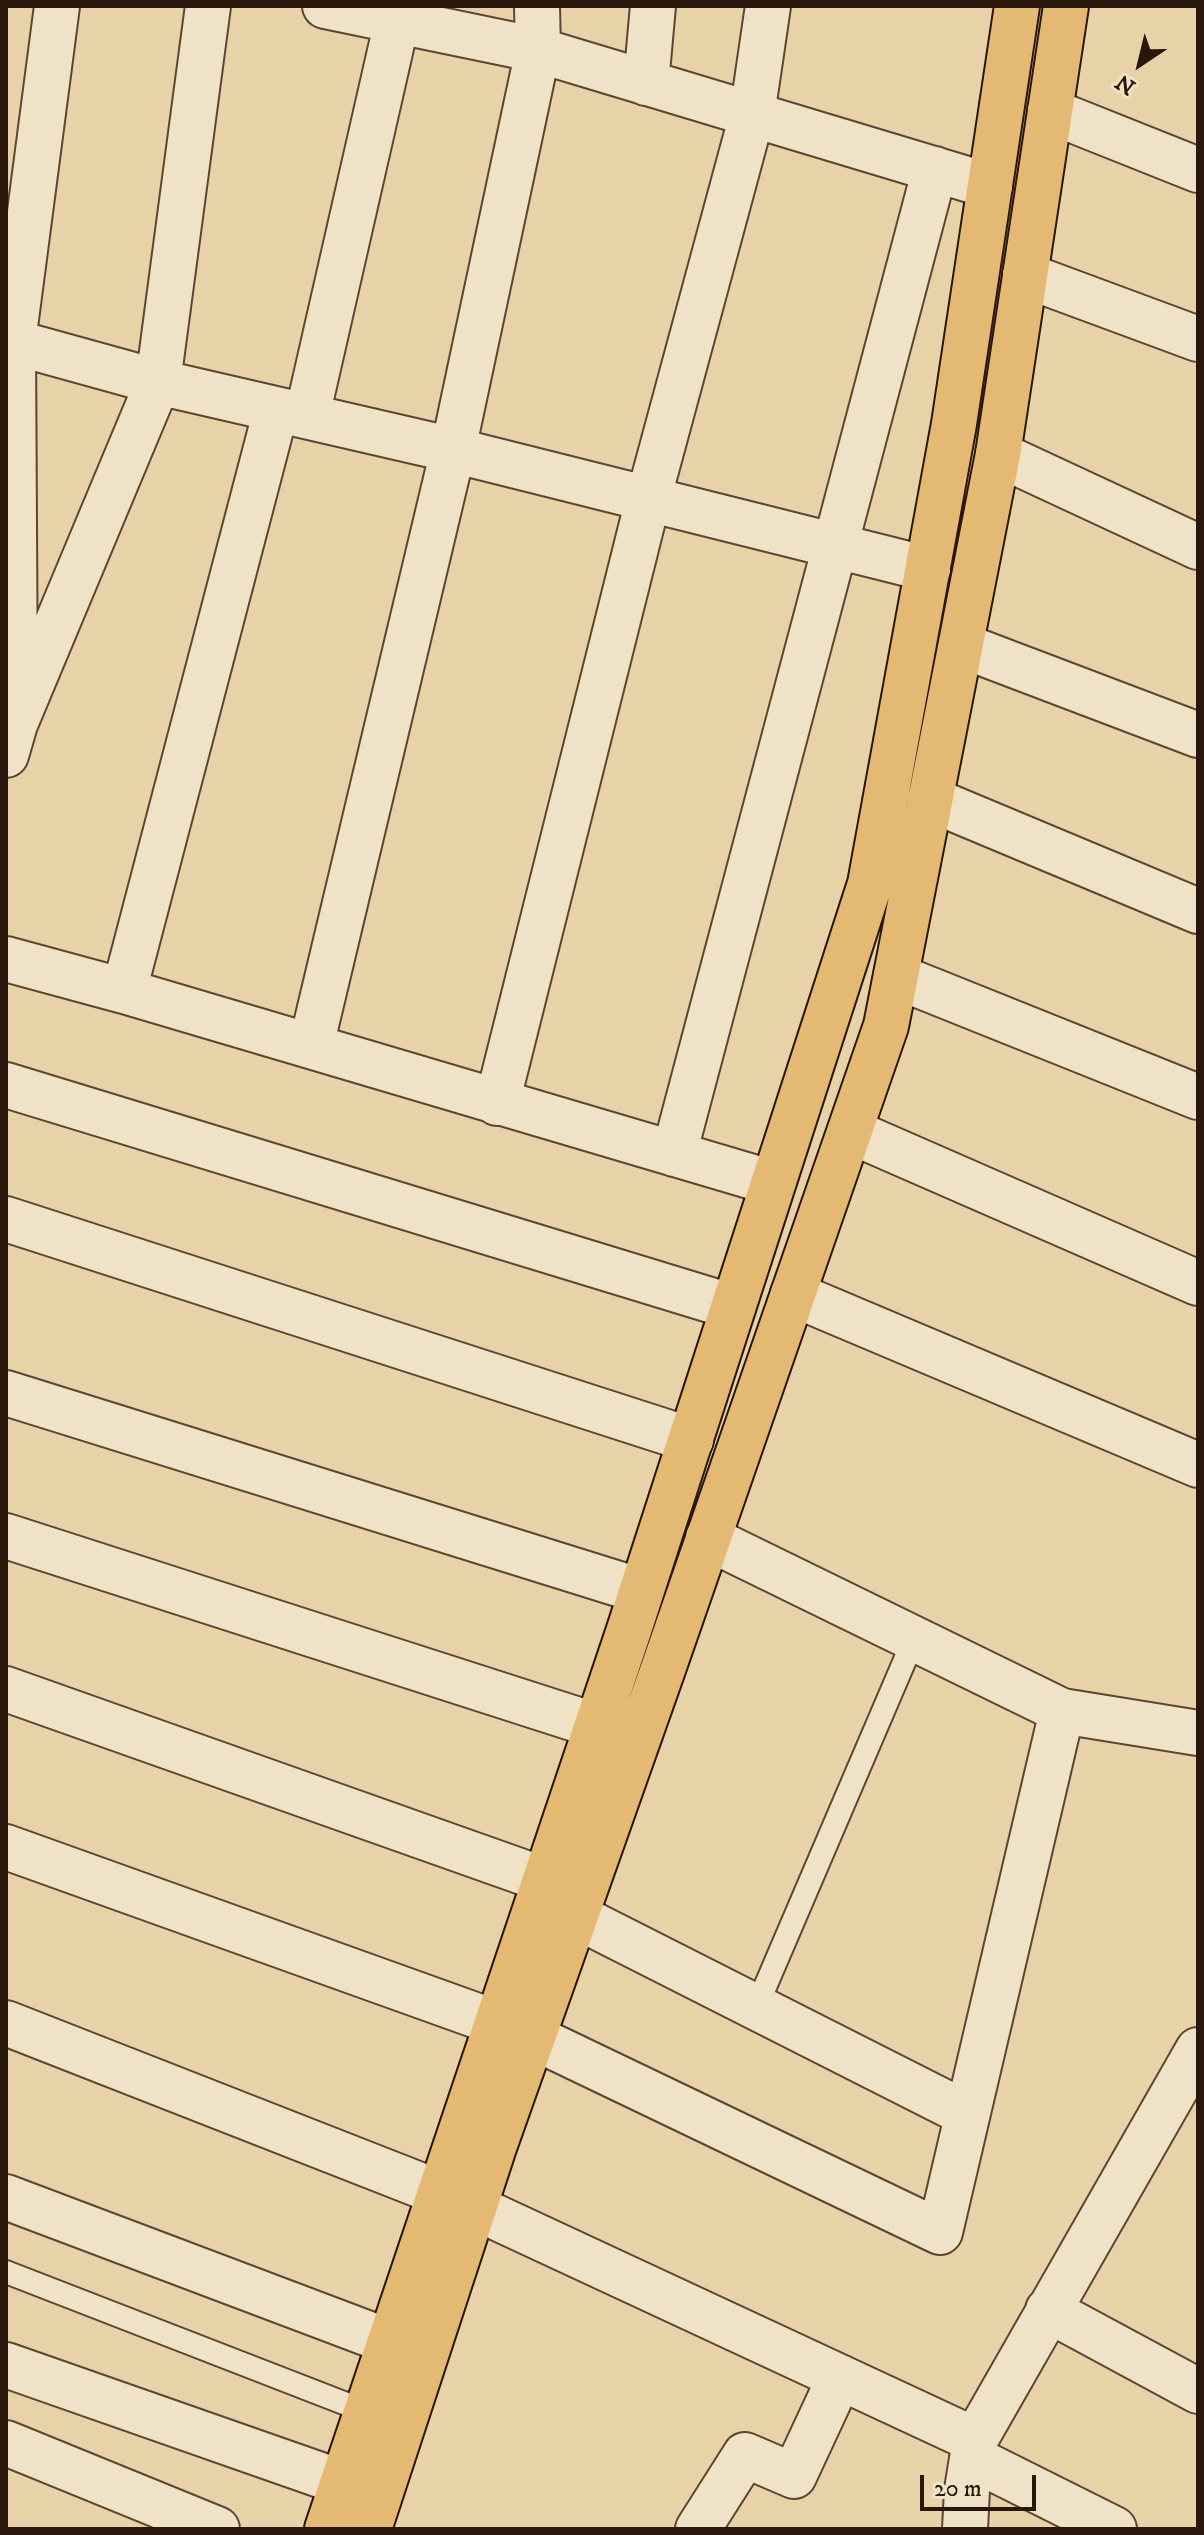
<!DOCTYPE html>
<html>
<head>
<meta charset="utf-8">
<style>
	body { margin:0 }
	#map { position:relative; width:1204px; height:2535px; overflow:hidden; background:#e8d2a8; font-family:"IM FELL DW Pica",serif }
	canvas { display:block }
	.frame { position:absolute; inset:0; border:8px solid #2a170c; pointer-events:none }
	.north { position:absolute; left:1100px; top:24px; width:80px; height:80px; -webkit-text-stroke:6px #f0e2c6; paint-order:stroke; rotate:215deg; font-size:22px; font-weight:700; line-height:32px; text-align:center; color:#2a170c }
	.north::after { content:''; display:block; margin:auto; width:28px; height:36px; background:#2a170c; clip-path:polygon(50% 0,100% 100%,50% 72%,0 100%) }
	.scale { position:absolute; left:920px; top:2475px; width:116px; height:36px; box-sizing:border-box; border:4px solid #2a170c; border-top:0; padding-left:10px; font-size:24px; line-height:28px; white-space:nowrap; color:#2a170c; -webkit-text-stroke:6px #f0e2c6; paint-order:stroke }
</style>
</head>
<body>
<div id="map">
<canvas width="1204" height="2535"></canvas>
<div class="frame"></div>
<div class="north">N</div>
<div class="scale">20 m</div>
</div>
<script>
const context = document.querySelector('canvas').getContext('2d');
context.lineJoin = 'round';
function shape(rows) {
  const path = new Path2D();
  for (const r of rows) {
    path.moveTo(r[0], r[1]);
    for (let i = 2; i < r.length; i += 2) path.lineTo(r[i], r[i + 1]);
  }
  return path;
}
function trace(path, color, width, dash) {
  context.strokeStyle = color;
  context.lineWidth = width;
  context.lineCap = dash ? 'butt' : 'round';
  context.setLineDash(dash || []);
  context.stroke(path);
}
const lane = shape([
	[756,2008,914,1639],
	[6,2272,367,2412]
]);
const street = shape([
	[325,6,538,50,990,186],
	[646,83,653,6],
	[1050,111,1198,170],
	[1025,275,1198,339],
	[6,340,158,382,453,450,928,569],
	[276,410,124,991,773,1183],
	[307,416,397,21],
	[998,454,1198,547],
	[961,645,1198,735],
	[15,705,13,342,57,6],
	[6,755,15,724,158,382,208,6],
	[930,799,1198,911],
	[6,959,124,991],
	[896,976,1198,1097],
	[311,1046,453,450,538,50,537,6],
	[6,1085,733,1307],
	[497,1103,648,500,752,115,768,6],
	[850,1131,1198,1283],
	[674,1154,935,169],
	[6,1219,691,1440],
	[793,1294,1198,1465],
	[6,1393,641,1591],
	[6,1536,597,1726],
	[6,1689,545,1880],
	[1062,1711,1198,1733],
	[6,1847,497,2023],
	[576,1916,967,2114],
	[6,2023,440,2193],
	[533,2037,940,2232,1062,1711,708,1538],
	[6,2197,390,2342],
	[474,2207,975,2440],
	[1048,2310,1198,2391],
	[6,2365,343,2483],
	[6,2443,217,2529],
	[972,2458,1114,2529],
	[698,2529,745,2455,794,2476,840,2377],
	[965,2529,967,2490,975,2440,1198,2050]
]);
const primary = shape([
	[327,2529,629,1630,870,884,954,424,1017,6],
	[369,2529,494,2147,663,1669,886,1026,998,454,1066,6]
]);
trace(lane, '#5a4633', 26);
trace(street, '#5a4633', 48);
trace(primary, '#2a170c', 48);
trace(lane, '#f0e2c6', 22);
trace(street, '#f0e2c6', 44);
trace(primary, '#e4b974', 44);
</script>
</body>
</html>
